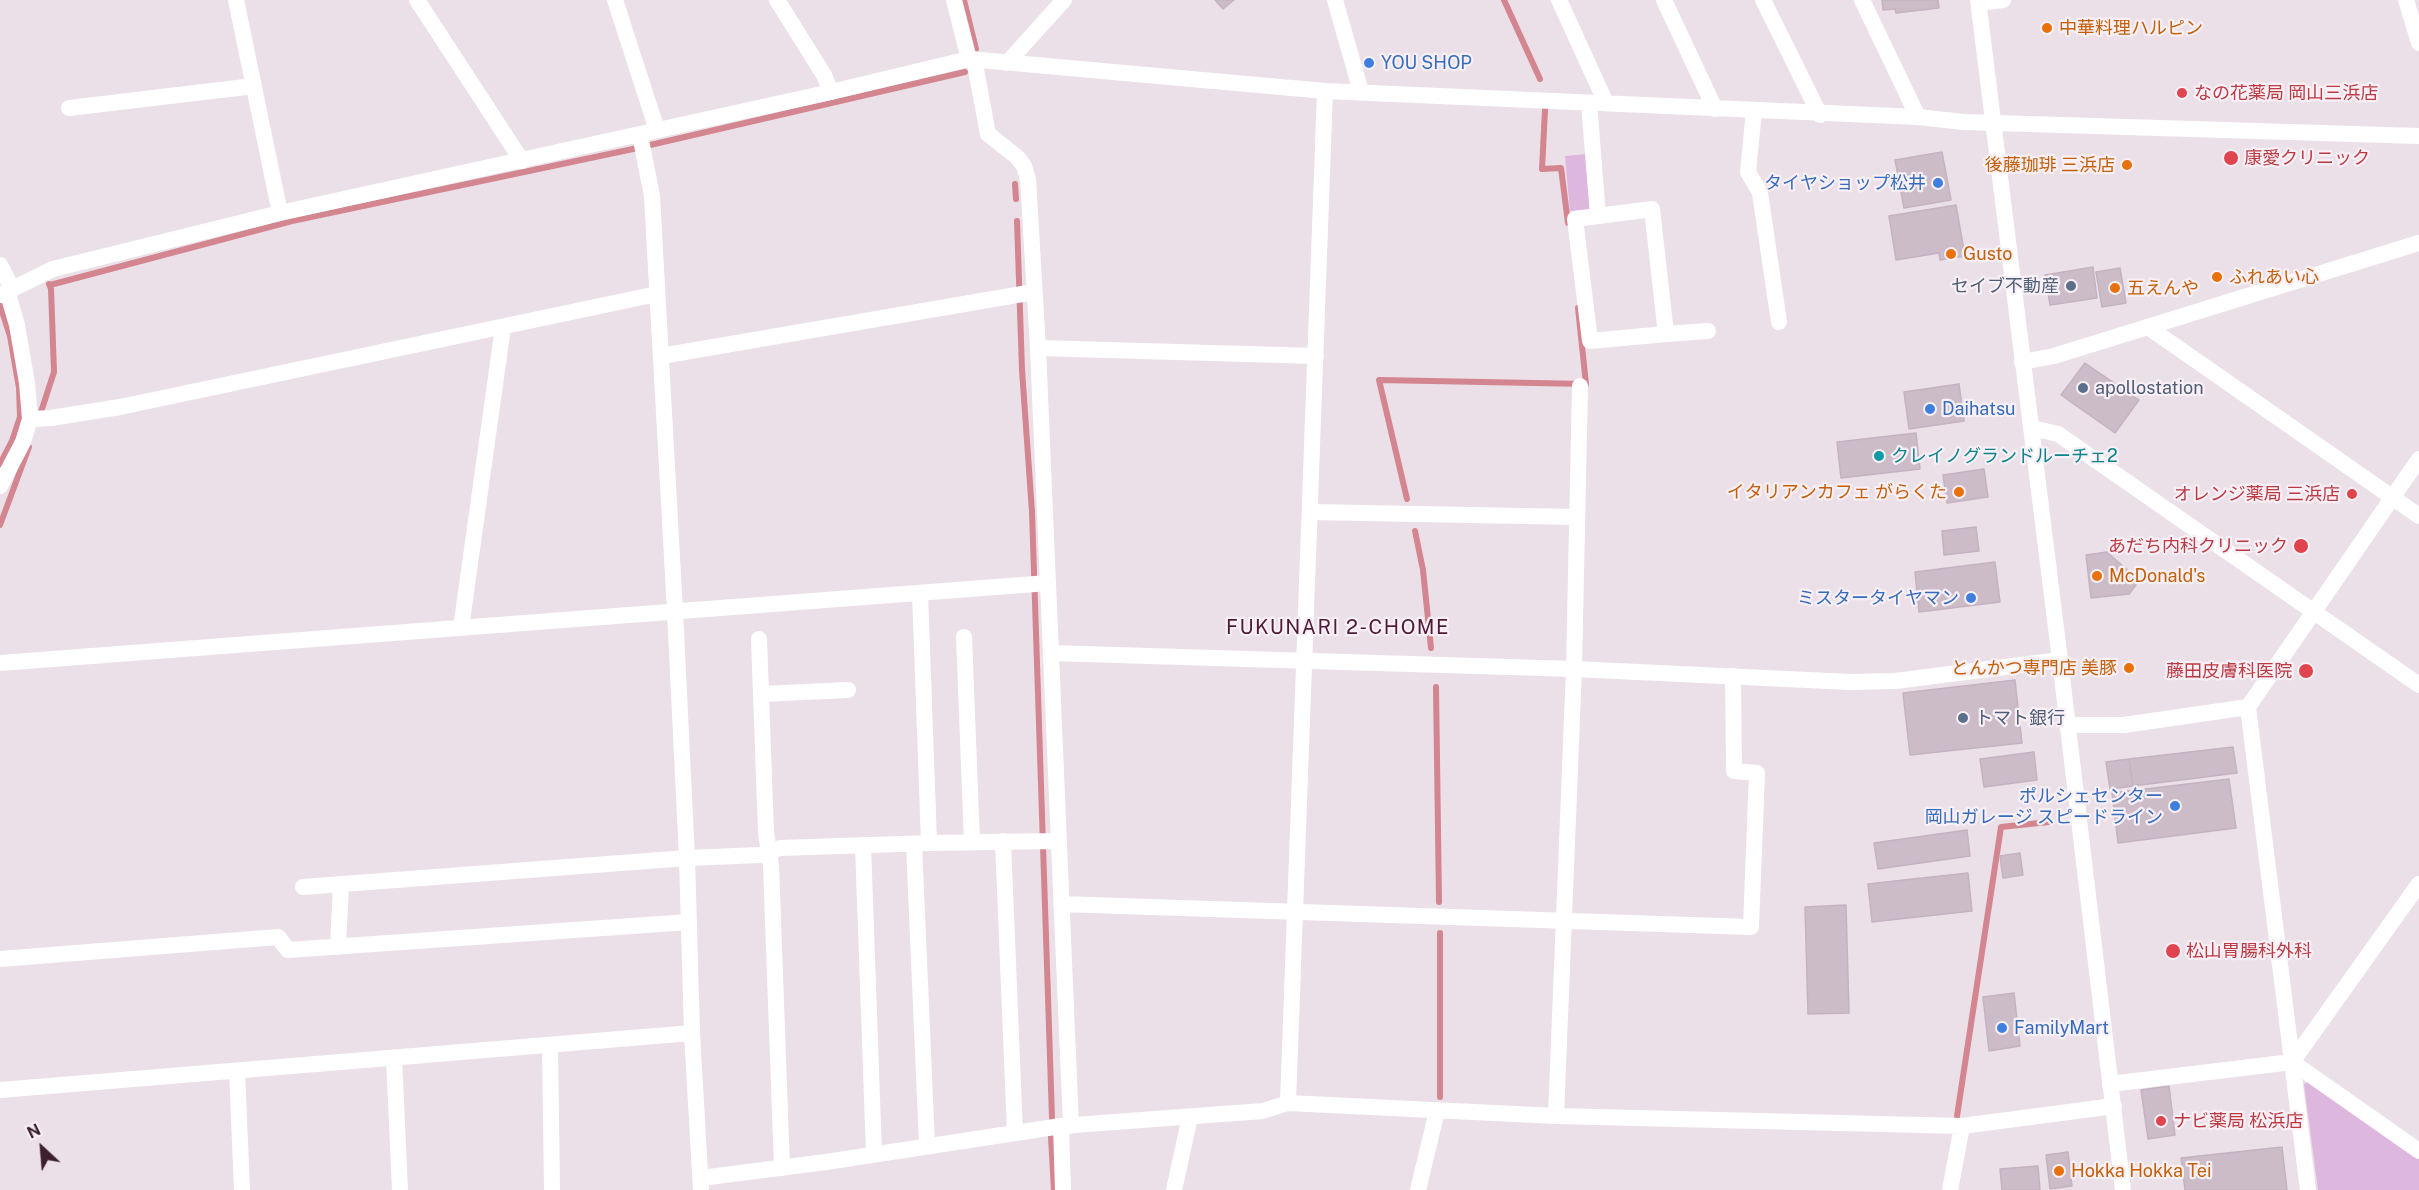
<!DOCTYPE html>
<html>
<head>
<meta charset="utf-8">
<style>
	body { margin:0 }
	#map { position:relative; width:2419px; height:1190px; overflow:hidden; background:#ebe0e8; font-family:"Public Sans",sans-serif }
	canvas { display:block }
	.north { position:absolute; left:12px; top:1118px; width:60px; height:60px; -webkit-text-stroke:4px #f8f0f6; paint-order:stroke; rotate:334deg; font-size:16px; font-weight:700; line-height:24px; text-align:center; color:#3c2030 }
	.north::after { content:''; display:block; margin:auto; width:21px; height:27px; background:#3c2030; clip-path:polygon(50% 0,100% 100%,50% 72%,0 100%) }
</style>
</head>
<body>
<div id="map">
<canvas width="2419" height="1190"></canvas>
<div class="north">N</div>
</div>
<script>
const context = document.querySelector('canvas').getContext('2d');
context.lineJoin = 'round';
function fillPath(path, color) {
  context.fillStyle = color;
  context.fill(path, 'evenodd');
}
function shape(rows) {
  const path = new Path2D();
  for (const r of rows) {
    path.moveTo(r[0], r[1]);
    for (let i = 2; i < r.length; i += 2) path.lineTo(r[i], r[i + 1]);
  }
  return path;
}
function trace(path, color, width, dash) {
  context.strokeStyle = color;
  context.lineWidth = width;
  context.lineCap = dash ? 'butt' : 'round';
  context.setLineDash(dash || []);
  context.stroke(path);
}
function drawText(font, color, halo, rows, align = 'center') {
  context.font = font + ' "Public Sans","Noto Sans JP",sans-serif';
  context.lineWidth = 4.5;
  context.setLineDash([]);
  context.textBaseline = 'middle';
  context.strokeStyle = halo;
  context.fillStyle = color;
  for (const [text, x, y, turn = 0] of rows) {
    context.save();
    context.translate(x, y);
    context.rotate((+turn || 0) * Math.PI / 180);
    context.textAlign = isNaN(turn) ? turn : align;
    if (halo) context.strokeText(text, 0, 0);
    context.fillText(text, 0, 0);
    context.restore();
  }
}
const green = shape([
	[1587,154,1592,209,1570,211,1565,156],
	[2308,1082,2419,1159,2419,1190,2318,1190,2304,1084]
]);
const stream = shape([
	[964,0,976,49],
	[1504,0,1540,79],
	[1545,110,1542,169,1561,168,1568,223],
	[1015,184,1016,199],
	[1017,221,1022,370,1032,512,1052,1118],
	[50,285,292,221,633,149,965,72],
	[39,418,54,372,51,289,49,284],
	[0,464,12,441,20,417,19,388,10,336,0,305],
	[1407,499,1379,380,1586,384,1578,308],
	[0,525,29,447],
	[1415,531,1423,570,1431,648],
	[1436,687,1439,902],
	[1440,933,1440,1097],
	[1957,1116,2001,827,2049,822],
	[1051,1137,1054,1190]
]);
const building = shape([
	[1215,0,1234,0,1223,9,1215,0],
	[1882,0,1938,0,1939,8,1896,13,1895,9,1883,10,1882,0],
	[1942,152,1951,200,1904,208,1895,160,1942,152],
	[1956,205,1965,256,1940,260,1939,253,1896,260,1889,216,1956,205],
	[2093,267,2097,298,2050,305,2045,275,2093,267],
	[2120,268,2126,303,2102,307,2096,272,2120,268],
	[2085,363,2139,400,2115,433,2061,395,2085,363],
	[1959,384,1964,421,1909,429,1904,392,1959,384],
	[1916,433,1920,469,1841,478,1837,442,1916,433],
	[1984,469,1988,497,1947,503,1943,475,1984,469],
	[1976,527,1979,551,1944,555,1942,531,1976,527],
	[2107,552,2133,575,2136,585,2129,594,2091,598,2086,555,2107,552],
	[1995,562,2000,602,1919,612,1915,572,1995,562],
	[2015,680,2022,743,1910,755,1903,693,2015,680],
	[2233,747,2237,773,2133,786,2129,759,2233,747],
	[2034,752,2037,780,1984,787,1980,759,2034,752],
	[2129,759,2133,786,2110,789,2106,762,2129,759],
	[2229,779,2236,828,2118,843,2112,793,2229,779],
	[1967,830,1970,856,1878,869,1874,843,1967,830],
	[2020,853,2023,875,2003,878,2000,856,2020,853],
	[1968,873,1972,911,1872,922,1868,884,1968,873],
	[1846,905,1849,1013,1808,1014,1805,907,1846,905],
	[2014,993,2020,1046,1989,1051,1983,997,2014,993],
	[2169,1086,2175,1135,2148,1139,2141,1090,2169,1086],
	[2282,1147,2287,1190,2185,1190,2181,1158,2282,1147],
	[2068,1152,2072,1186,2050,1189,2046,1155,2068,1152],
	[2038,1166,2040,1190,2002,1190,2000,1169,2038,1166]
]);
const minor = shape([
	[236,0,280,213],
	[417,0,522,161],
	[615,0,657,130],
	[777,0,824,75,831,92],
	[954,0,969,59],
	[1335,0,1361,92],
	[1559,0,1606,103],
	[1664,0,1715,109],
	[1763,0,1820,115],
	[1862,0,1918,117],
	[2406,0,2419,43],
	[1979,3,2003,0],
	[974,59,988,134,1017,157,1024,166,1028,179,1038,348,1071,1126],
	[1007,63,1064,0],
	[1589,103,1598,216],
	[69,108,254,86],
	[1754,111,1748,172,1760,193,1779,322],
	[640,135,652,196,675,611,687,858,692,1033,701,1190],
	[0,265,12,288],
	[0,295,53,269,280,213,831,92,969,59,1325,91,1918,117,1964,122,2419,136],
	[2148,327,2419,516],
	[1666,334,1652,209,1575,219,1590,341,1666,334,1708,331],
	[1038,348,1316,356],
	[661,356,1034,292],
	[30,419,51,418,120,407,657,294],
	[0,486,23,442,30,419,27,383,17,325,7,291],
	[1310,512,1577,517],
	[920,593,929,843],
	[461,628,503,327],
	[964,637,972,842],
	[759,639,766,833,771,865,782,1168],
	[0,663,1048,583],
	[761,694,848,690],
	[2068,725,2124,725,2248,707],
	[1003,841,1015,1133],
	[914,844,927,1145],
	[863,845,874,1154],
	[303,887,687,858,760,855,780,848,929,843,1058,841],
	[1061,904,1751,927,1757,773,1734,771,1733,676],
	[338,947,341,884],
	[0,959,278,937,288,950,689,922],
	[550,1045,552,1190],
	[394,1058,400,1190],
	[2292,1062,2419,884],
	[237,1071,242,1190],
	[2110,1084,2292,1062,2419,1151],
	[0,1090,692,1033],
	[1556,1116,1574,669,1580,386],
	[1061,1126,1063,1190],
	[701,1178,826,1162,1061,1126,1263,1111,1288,1103,1556,1116,1962,1126,2114,1106],
	[1174,1190,1190,1117],
	[1418,1190,1437,1111],
	[1950,1190,1962,1126],
	[2308,1190,2248,707,2419,459]
]);
const tertiary = shape([
	[1978,0,2060,660,2123,1190],
	[2022,362,2054,356,2419,243],
	[2032,428,2058,434,2419,685],
	[1051,653,1574,669,1850,682,1895,681,2060,660],
	[1288,1103,1325,91]
]);
const markers = [
	[2047,28,6,"#e8710a"],
	[1369,63,6,"#3f7fe0"],
	[2182,93,6,"#e0444e"],
	[2231,158,8,"#e0444e"],
	[2127,165,6,"#e8710a"],
	[1938,183,6,"#3f7fe0"],
	[1951,254,6,"#e8710a"],
	[2217,277,6,"#e8710a"],
	[2071,286,6,"#5c6f8a"],
	[2115,288,6,"#e8710a"],
	[2083,388,6,"#5c6f8a"],
	[1930,409,6,"#3f7fe0"],
	[1879,456,6,"#0f9aa8"],
	[1959,492,6,"#e8710a"],
	[2352,494,6,"#e0444e"],
	[2301,546,8,"#e0444e"],
	[2097,576,6,"#e8710a"],
	[1971,598,6,"#3f7fe0"],
	[2129,668,6,"#e8710a"],
	[2306,671,8,"#e0444e"],
	[1963,718,6,"#5c6f8a"],
	[2175,806,6,"#3f7fe0"],
	[2173,951,8,"#e0444e"],
	[2002,1028,6,"#3f7fe0"],
	[2161,1121,6,"#e0444e"],
	[2059,1171,6,"#e8710a"]
];
const foodNames = [
	["中華料理ハルピン",2059,28],
	["後藤珈琲 三浜店",2115,165,"right"],
	["Gusto",1963,254],
	["ふれあい心",2229,277],
	["五えんや",2127,288],
	["イタリアンカフェ がらくた",1947,492,"right"],
	["McDonald's",2109,576],
	["とんかつ専門店 美豚",2117,668,"right"],
	["Hokka Hokka Tei",2071,1171]
];
const shopNames = [
	["YOU SHOP",1381,63],
	["タイヤショップ松井",1926,183,"right"],
	["Daihatsu",1942,409],
	["ミスタータイヤマン",1959,598,"right"],
	["ポルシェセンター",2163,796,"right"],
	["岡山ガレージ スピードライン",2163,817,"right"],
	["FamilyMart",2014,1028]
];
const healthNames = [
	["なの花薬局 岡山三浜店",2194,93],
	["康愛クリニック",2244,158],
	["オレンジ薬局 三浜店",2340,494,"right"],
	["あだち内科クリニック",2288,546,"right"],
	["藤田皮膚科医院",2292,671,"right"],
	["松山胃腸科外科",2186,951],
	["ナビ薬局 松浜店",2173,1121]
];
const serviceNames = [
	["セイブ不動産",2059,286,"right"],
	["apollostation",2095,388],
	["トマト銀行",1975,718]
];
const cultureNames = [
	["クレイノグランドルーチェ2",1891,456]
];
const neighbourhoodNames = [
	["FUKUNARI 2-CHOME",1338,628]
];
fillPath(green, '#ddb7de');
trace(stream, '#d38590', 6);
fillPath(building, '#ccbcc8');
trace(building, '#c5b2c0', 1.5);
trace(minor, '#fff', 16);
trace(tertiary, '#fff', 16);
for (const [x, y, r, color] of markers) {
  const dot = new Path2D();
  dot.arc(x, y, r, 0, 2 * Math.PI);
  context.fillStyle = color;
  context.fill(dot);
  trace(dot, '#f8f0f6', 2);
}
drawText('18px', '#c56008', '#f8f0f6', foodNames, 'left');
drawText('18px', '#366cbe', '#f8f0f6', shopNames, 'left');
drawText('18px', '#be3a42', '#f8f0f6', healthNames, 'left');
drawText('18px', '#4e5e75', '#f8f0f6', serviceNames, 'left');
drawText('18px', '#0d838f', '#f8f0f6', cultureNames, 'left');
context.letterSpacing = '1.5px';
drawText('20px', '#4f1b37', '#f8f0f6', neighbourhoodNames);
context.letterSpacing = '0px';
</script>
</body>
</html>
